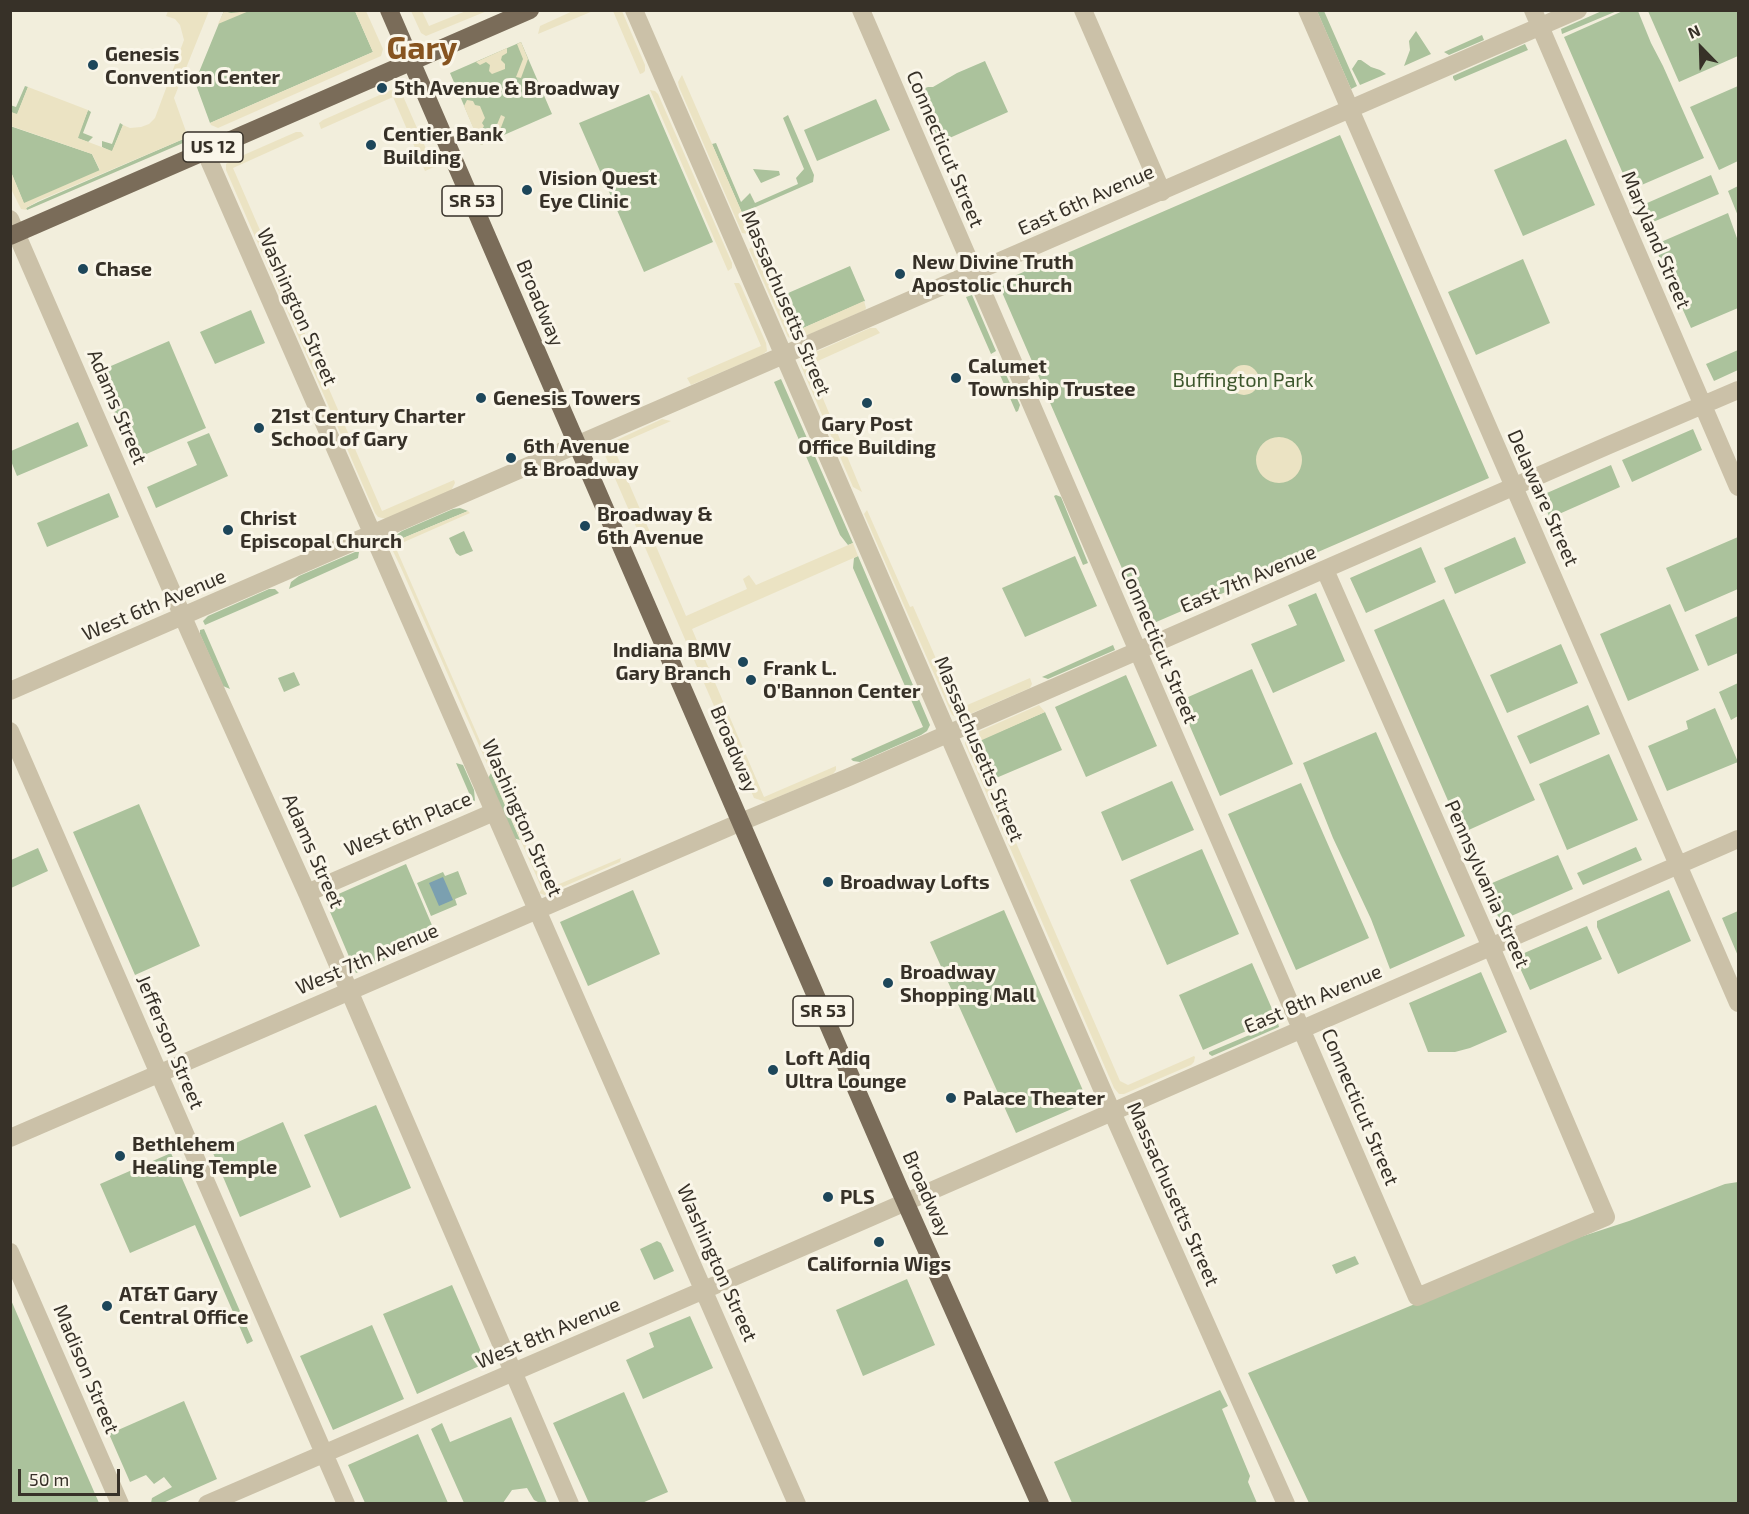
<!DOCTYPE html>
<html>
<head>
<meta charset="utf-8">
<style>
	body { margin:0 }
	#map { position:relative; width:1749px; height:1514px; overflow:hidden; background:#f2eedc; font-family:"Exo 2",sans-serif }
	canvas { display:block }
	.frame { position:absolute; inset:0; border:12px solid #373128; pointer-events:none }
	.north { position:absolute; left:1671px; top:18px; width:60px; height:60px; -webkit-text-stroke:4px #faf6e9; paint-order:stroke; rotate:337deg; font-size:16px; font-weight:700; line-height:24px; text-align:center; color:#373128 }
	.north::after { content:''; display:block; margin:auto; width:21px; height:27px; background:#373128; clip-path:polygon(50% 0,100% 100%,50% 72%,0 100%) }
	.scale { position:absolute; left:18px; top:1469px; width:102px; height:27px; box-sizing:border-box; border:3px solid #373128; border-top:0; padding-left:8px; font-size:18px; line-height:21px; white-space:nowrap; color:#373128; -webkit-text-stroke:4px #faf6e9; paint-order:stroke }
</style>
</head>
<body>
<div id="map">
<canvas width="1749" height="1514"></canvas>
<div class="frame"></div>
<div class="north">N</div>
<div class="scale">50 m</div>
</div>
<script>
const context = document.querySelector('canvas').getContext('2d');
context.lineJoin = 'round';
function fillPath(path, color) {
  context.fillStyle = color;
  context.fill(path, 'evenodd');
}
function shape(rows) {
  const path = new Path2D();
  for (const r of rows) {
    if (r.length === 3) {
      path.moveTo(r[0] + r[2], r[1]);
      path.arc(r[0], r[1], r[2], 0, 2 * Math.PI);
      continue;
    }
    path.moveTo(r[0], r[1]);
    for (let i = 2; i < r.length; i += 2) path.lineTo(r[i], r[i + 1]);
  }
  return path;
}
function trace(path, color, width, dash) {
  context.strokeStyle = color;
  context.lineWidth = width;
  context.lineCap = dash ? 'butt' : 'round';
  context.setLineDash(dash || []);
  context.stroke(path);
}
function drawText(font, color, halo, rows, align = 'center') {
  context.font = font + ' "Exo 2",sans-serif';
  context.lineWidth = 6;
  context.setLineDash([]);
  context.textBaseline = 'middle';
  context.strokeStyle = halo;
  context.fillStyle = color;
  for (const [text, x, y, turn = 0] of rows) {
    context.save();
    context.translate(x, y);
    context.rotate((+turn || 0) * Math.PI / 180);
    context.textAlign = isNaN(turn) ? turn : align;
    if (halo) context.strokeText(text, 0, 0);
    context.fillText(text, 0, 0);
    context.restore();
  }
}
const green = shape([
	[1604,10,1617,11,1562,34,1561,29],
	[1625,10,1638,11,1651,43,1663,66,1704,158,1630,190,1564,37],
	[224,11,355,11,373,52,210,123,195,82],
	[1317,11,1324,11,1357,86,1351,89],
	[1648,11,1738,11,1738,56,1679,82],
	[1416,31,1431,54,1404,66,1410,50,1409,41],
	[1482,35,1484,40,1449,55,1444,52],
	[521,42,552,114,481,145,450,73],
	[1525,44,1528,50,1455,81,1453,78,1453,76],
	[1358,60,1361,60,1371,67,1380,70,1386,74,1360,85,1352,69],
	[985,61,1008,112,936,144,914,92,928,87,933,87,957,73],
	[25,86,28,87,17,115,11,112,10,105,16,107],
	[1738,86,1738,161,1719,170,1690,107],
	[649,94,713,242,644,272,579,123],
	[876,99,890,130,817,161,804,130],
	[88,110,91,112,83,133,93,137,88,142,77,138],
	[788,115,814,175,813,182,742,213,712,144,716,143,741,202,750,193,755,203,798,184,796,178,804,169,783,118],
	[120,123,123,125,112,152,102,147,102,141,112,144],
	[10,126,92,154,100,171,24,204,11,172],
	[1340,135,1489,478,1147,626,998,283],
	[188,137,183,143,27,210,26,208,38,202],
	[1566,139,1595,205,1523,236,1494,170],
	[753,169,779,171,780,175,761,183],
	[1711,175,1719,194,1646,225,1638,207],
	[1738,186,1738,216,1728,191],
	[1728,213,1738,241,1738,308,1691,328,1654,245],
	[1523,259,1550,323,1476,355,1448,292],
	[850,266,865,301,794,332,779,297],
	[972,295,996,351,991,354,966,297],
	[251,310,265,343,215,364,200,332],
	[169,341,206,428,135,459,97,372],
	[1738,350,1738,370,1714,381,1706,364],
	[1002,366,1020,405,1018,411,1016,412,997,368],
	[781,379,853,543,848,545,840,535,774,382],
	[78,422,88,446,17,476,11,461,11,451],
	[1693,429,1702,450,1632,482,1622,460],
	[209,433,228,476,156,508,147,487,197,465,187,442],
	[1611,465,1620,487,1550,518,1540,496],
	[109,493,119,517,47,547,37,523],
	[1056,495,1061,497,1088,563,1083,565,1054,496],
	[460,508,468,511,396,541,392,538,402,531,453,509],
	[464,531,473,551,460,556,456,553,449,538],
	[1515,537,1526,563,1455,594,1444,568],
	[1738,537,1738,589,1685,612,1666,568],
	[1421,547,1436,582,1366,613,1350,578],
	[355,552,359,552,358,558,289,589,291,582,299,576],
	[858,556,930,725,927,731,921,735,860,762,853,761,851,759,923,727,853,568,854,558],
	[1075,556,1097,606,1025,637,1002,588],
	[269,589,275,589,279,593,205,625,203,621,208,616],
	[1316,593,1345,661,1273,693,1251,644,1297,625,1288,605],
	[1444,599,1535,800,1462,833,1374,630],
	[1670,604,1699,670,1628,701,1600,634],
	[1738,616,1738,653,1708,666,1695,635],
	[204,629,230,689,223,686,200,634,200,630],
	[1561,644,1578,683,1507,713,1490,675],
	[1113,645,1115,650,1048,679,1042,677],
	[1252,669,1293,764,1220,796,1179,701],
	[294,672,300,685,284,692,278,678],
	[1126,675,1157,746,1086,777,1055,707],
	[1738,683,1738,716,1731,720,1719,692],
	[1588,705,1600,734,1530,764,1517,736],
	[1715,708,1738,762,1667,791,1648,746,1688,729,1686,721],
	[1045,712,1062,750,989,781,973,743],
	[1376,732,1465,936,1390,969,1371,919,1333,838,1303,763],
	[1609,754,1638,820,1567,850,1539,784],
	[456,763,463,765,474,790,475,801,472,800],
	[491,773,520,840,513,838,487,780],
	[1172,781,1194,830,1122,861,1101,812],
	[1301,783,1369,938,1296,970,1228,814],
	[139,804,200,946,135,975,73,832],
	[1636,847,1642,860,1583,885,1577,873],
	[38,848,48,871,11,888,11,860],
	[1202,849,1239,934,1167,965,1130,880],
	[1558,855,1573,889,1500,921,1485,886],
	[406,864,437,937,356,973,325,900],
	[458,871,467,894,455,899,457,905,431,916,417,883,443,872,445,876],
	[633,890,660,954,588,986,560,922],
	[1669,890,1691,941,1618,974,1597,927,1597,921],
	[1004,910,1088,1102,1016,1133,930,942],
	[1738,911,1738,956,1722,918],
	[1587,926,1602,959,1530,990,1515,957],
	[1252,963,1276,1018,1203,1050,1179,995],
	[1481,972,1507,1032,1470,1048,1455,1052,1428,1052,1409,1003],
	[1278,1023,1279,1027,1212,1056,1209,1054,1209,1052],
	[376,1105,411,1188,340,1218,304,1135],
	[283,1122,311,1187,240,1217,213,1153],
	[171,1153,253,1341,247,1344,195,1225,130,1253,100,1184],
	[1738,1182,1738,1503,1309,1503,1248,1373,1565,1242,1629,1221,1725,1184],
	[657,1241,661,1243,674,1271,654,1280,640,1249],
	[1355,1256,1359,1264,1336,1274,1332,1265],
	[907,1279,935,1345,863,1376,836,1310],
	[452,1285,486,1363,417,1394,383,1314],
	[11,1300,47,1384,99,1503,11,1503],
	[690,1316,713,1368,643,1399,626,1360,654,1347,649,1333],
	[372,1325,404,1399,333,1430,300,1356],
	[1220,1390,1228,1406,1222,1409,1250,1476,1248,1482,1257,1503,1072,1503,1054,1462],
	[624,1392,668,1492,642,1503,589,1503,553,1423],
	[184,1401,217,1479,163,1503,151,1503,152,1498,172,1487,164,1477,154,1484,146,1475,130,1482,109,1434],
	[511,1417,547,1503,540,1503,534,1500,527,1488,512,1490,503,1503,464,1503,431,1429,442,1423,450,1442],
	[418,1434,448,1503,365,1503,348,1465]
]);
const plaza = shape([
	[575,10,593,11,538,34,540,26],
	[168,11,209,11,174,98,188,137,38,201,26,208,27,210,21,209,11,189,11,172,24,203,100,170,92,154,11,126,11,112,17,114,28,87,88,110,78,138,112,151,123,125,130,128,141,127,149,124,155,118,184,40,180,25,175,19,166,16],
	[224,11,231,13,249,11,218,24],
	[355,11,366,11,383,49,381,56,218,128,211,125,210,123,373,52],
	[411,11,422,11,429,26,466,11,487,11,426,36,421,33],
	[613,11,622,11,645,65,645,71,643,73,640,74],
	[521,42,528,59,521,78,516,77,523,59,517,44],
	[507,48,507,53,502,56,501,60,505,64,505,69,492,74,489,71,490,65,486,62,480,65,476,62],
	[682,75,794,332,864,301,866,308,865,310,801,338,792,339,788,337,749,249,752,247,747,234,742,233,679,87,678,82],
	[391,90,398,92,403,96,434,167,425,171,393,97,321,129,319,123,323,120],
	[650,90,655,91,658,94,732,263,732,268,728,271],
	[467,100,473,101,475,105,480,106,485,118,482,123,484,126,481,131,474,130,464,106],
	[501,115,505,117,497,138,481,145,479,140,493,134],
	[296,132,301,132,304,136,233,168,382,511,454,480,455,483,451,491,386,519,378,517,375,513,226,170,226,164,230,161],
	[734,283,739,283,741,286,766,343,767,351,762,355,691,385,687,378,761,346],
	[870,328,876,328,880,333,809,365,862,492,853,487,801,366,802,362,811,354],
	[1244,380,15],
	[662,419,671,421,621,443,622,447,615,451,686,616,747,589,743,579,749,575,756,585,853,543,858,556,692,629,764,797,836,766,836,770,833,774,766,802,754,798,604,453,604,448,608,444],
	[1279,460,23],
	[867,510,910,607,913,606,958,709,1030,678,1032,684,1030,688,963,717,957,718,952,715,864,514],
	[468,511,470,513,395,546,545,890,621,858,620,862,549,893,547,896,539,893,542,889,402,570,392,549,389,550,392,538,396,541],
	[1039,705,1045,712,973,744,1120,1081,1128,1085,1194,1056,1195,1057,1194,1062,1191,1065,1124,1094,1119,1094,1114,1088,965,744,966,739,971,735]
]);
const water = shape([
	[443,877,453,900,439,906,429,883]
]);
const minor = shape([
	[634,10,1112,1112,1286,1504],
	[861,10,1417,1297,1606,1217,1491,947,1325,570],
	[1083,10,1162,192],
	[1307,10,1738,1003],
	[1533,10,1738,487],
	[205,151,797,1504],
	[10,219,190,633,307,893,570,1504],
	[10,691,1578,10],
	[10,731,346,1504],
	[307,893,494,812],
	[10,1138,741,822,849,777,1609,445,1738,390],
	[10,1252,120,1504],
	[207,1504,704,1290,1738,839]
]);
const major = shape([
	[389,10,899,1188,1040,1504],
	[10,236,530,10]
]);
const markers = [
	[93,65,6,"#1d465a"],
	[382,88,6,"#1d465a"],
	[371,145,6,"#1d465a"],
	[527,190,6,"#1d465a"],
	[83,269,6,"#1d465a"],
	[900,274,6,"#1d465a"],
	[956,378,6,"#1d465a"],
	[481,398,6,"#1d465a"],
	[867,403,6,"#1d465a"],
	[259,428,6,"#1d465a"],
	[511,458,6,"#1d465a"],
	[585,526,6,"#1d465a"],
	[228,530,6,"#1d465a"],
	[743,662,6,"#1d465a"],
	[751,680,6,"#1d465a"],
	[828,882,6,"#1d465a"],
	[888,983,6,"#1d465a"],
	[773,1070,6,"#1d465a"],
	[951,1098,6,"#1d465a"],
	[120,1156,6,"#1d465a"],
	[828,1197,6,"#1d465a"],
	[879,1242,6,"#1d465a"],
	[107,1306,6,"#1d465a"]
];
const shields = [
	[213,147,60],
	[472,201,60],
	[823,1011,60]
];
const shieldNames = [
	["US 12",213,147],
	["SR 53",472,201],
	["SR 53",823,1011]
];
const poiNames = [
	["Genesis",105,54],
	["Convention Center",105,77],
	["5th Avenue & Broadway",394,88],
	["Centier Bank",383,134],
	["Building",383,157],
	["Vision Quest",539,178],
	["Eye Clinic",539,201],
	["New Divine Truth",912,262],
	["Apostolic Church",912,285],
	["Chase",95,269],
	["Calumet",968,366],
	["Township Trustee",968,389],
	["Genesis Towers",493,398],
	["21st Century Charter",271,416],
	["School of Gary",271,439],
	["Gary Post",867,424,"center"],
	["Office Building",867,447,"center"],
	["6th Avenue",523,446],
	["& Broadway",523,469],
	["Broadway &",597,514],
	["6th Avenue",597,537],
	["Christ",240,518],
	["Episcopal Church",240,541],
	["Indiana BMV",731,650,"right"],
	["Gary Branch",731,673,"right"],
	["Frank L.",763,668],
	["O'Bannon Center",763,691],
	["Broadway Lofts",840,882],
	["Broadway",900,972],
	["Shopping Mall",900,995],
	["Loft Adiq",785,1058],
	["Ultra Lounge",785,1081],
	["Palace Theater",963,1098],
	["Bethlehem",132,1144],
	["Healing Temple",132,1167],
	["PLS",840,1197],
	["California Wigs",879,1264,"center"],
	["AT&T Gary",119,1294],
	["Central Office",119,1317]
];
const streetNames = [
	["Connecticut Street",945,149,67],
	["East 6th Avenue",1086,200,-24],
	["Maryland Street",1656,240,67],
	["Broadway",540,303,67],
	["Massachusetts Street",786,303,67],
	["Washington Street",297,307,66],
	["Adams Street",117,407,67],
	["Delaware Street",1543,498,66],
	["East 7th Avenue",1248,579,-23],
	["West 6th Avenue",154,605,-23],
	["Connecticut Street",1159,645,67],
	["Broadway",734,749,67],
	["Massachusetts Street",979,749,67],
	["Washington Street",522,818,66],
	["West 6th Place",408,824,-23],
	["Adams Street",313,851,66],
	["Pennsylvania Street",1487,884,66],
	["West 7th Avenue",367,959,-23],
	["East 8th Avenue",1313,999,-23],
	["Jefferson Street",170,1042,67],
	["Connecticut Street",1360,1107,67],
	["Broadway",927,1194,66],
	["Massachusetts Street",1173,1194,66],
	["Washington Street",717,1263,66],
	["West 8th Avenue",548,1333,-23],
	["Madison Street",86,1369,67]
];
const parkNames = [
	["Buffington Park",1243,380]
];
const townNames = [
	["Gary",422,48]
];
fillPath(green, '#abc29c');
fillPath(plaza, '#ebe3c3');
fillPath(water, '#7ba0b0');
trace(minor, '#cbc1a8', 18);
trace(major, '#7a6c59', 18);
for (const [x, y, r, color] of markers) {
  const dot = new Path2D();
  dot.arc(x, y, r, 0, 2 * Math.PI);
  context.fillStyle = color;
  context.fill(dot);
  trace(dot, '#faf6e9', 2);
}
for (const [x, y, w] of shields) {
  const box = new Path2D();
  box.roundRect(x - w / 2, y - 15, w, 30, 4.5);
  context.fillStyle = '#faf6e9';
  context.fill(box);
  trace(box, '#373128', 1.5);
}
drawText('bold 18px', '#373128', null, shieldNames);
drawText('bold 20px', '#373128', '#faf6e9', poiNames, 'left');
drawText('20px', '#373128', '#faf6e9', streetNames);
drawText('20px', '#3c562c', '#faf6e9', parkNames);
drawText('bold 32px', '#875420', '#faf6e9', townNames);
</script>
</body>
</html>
